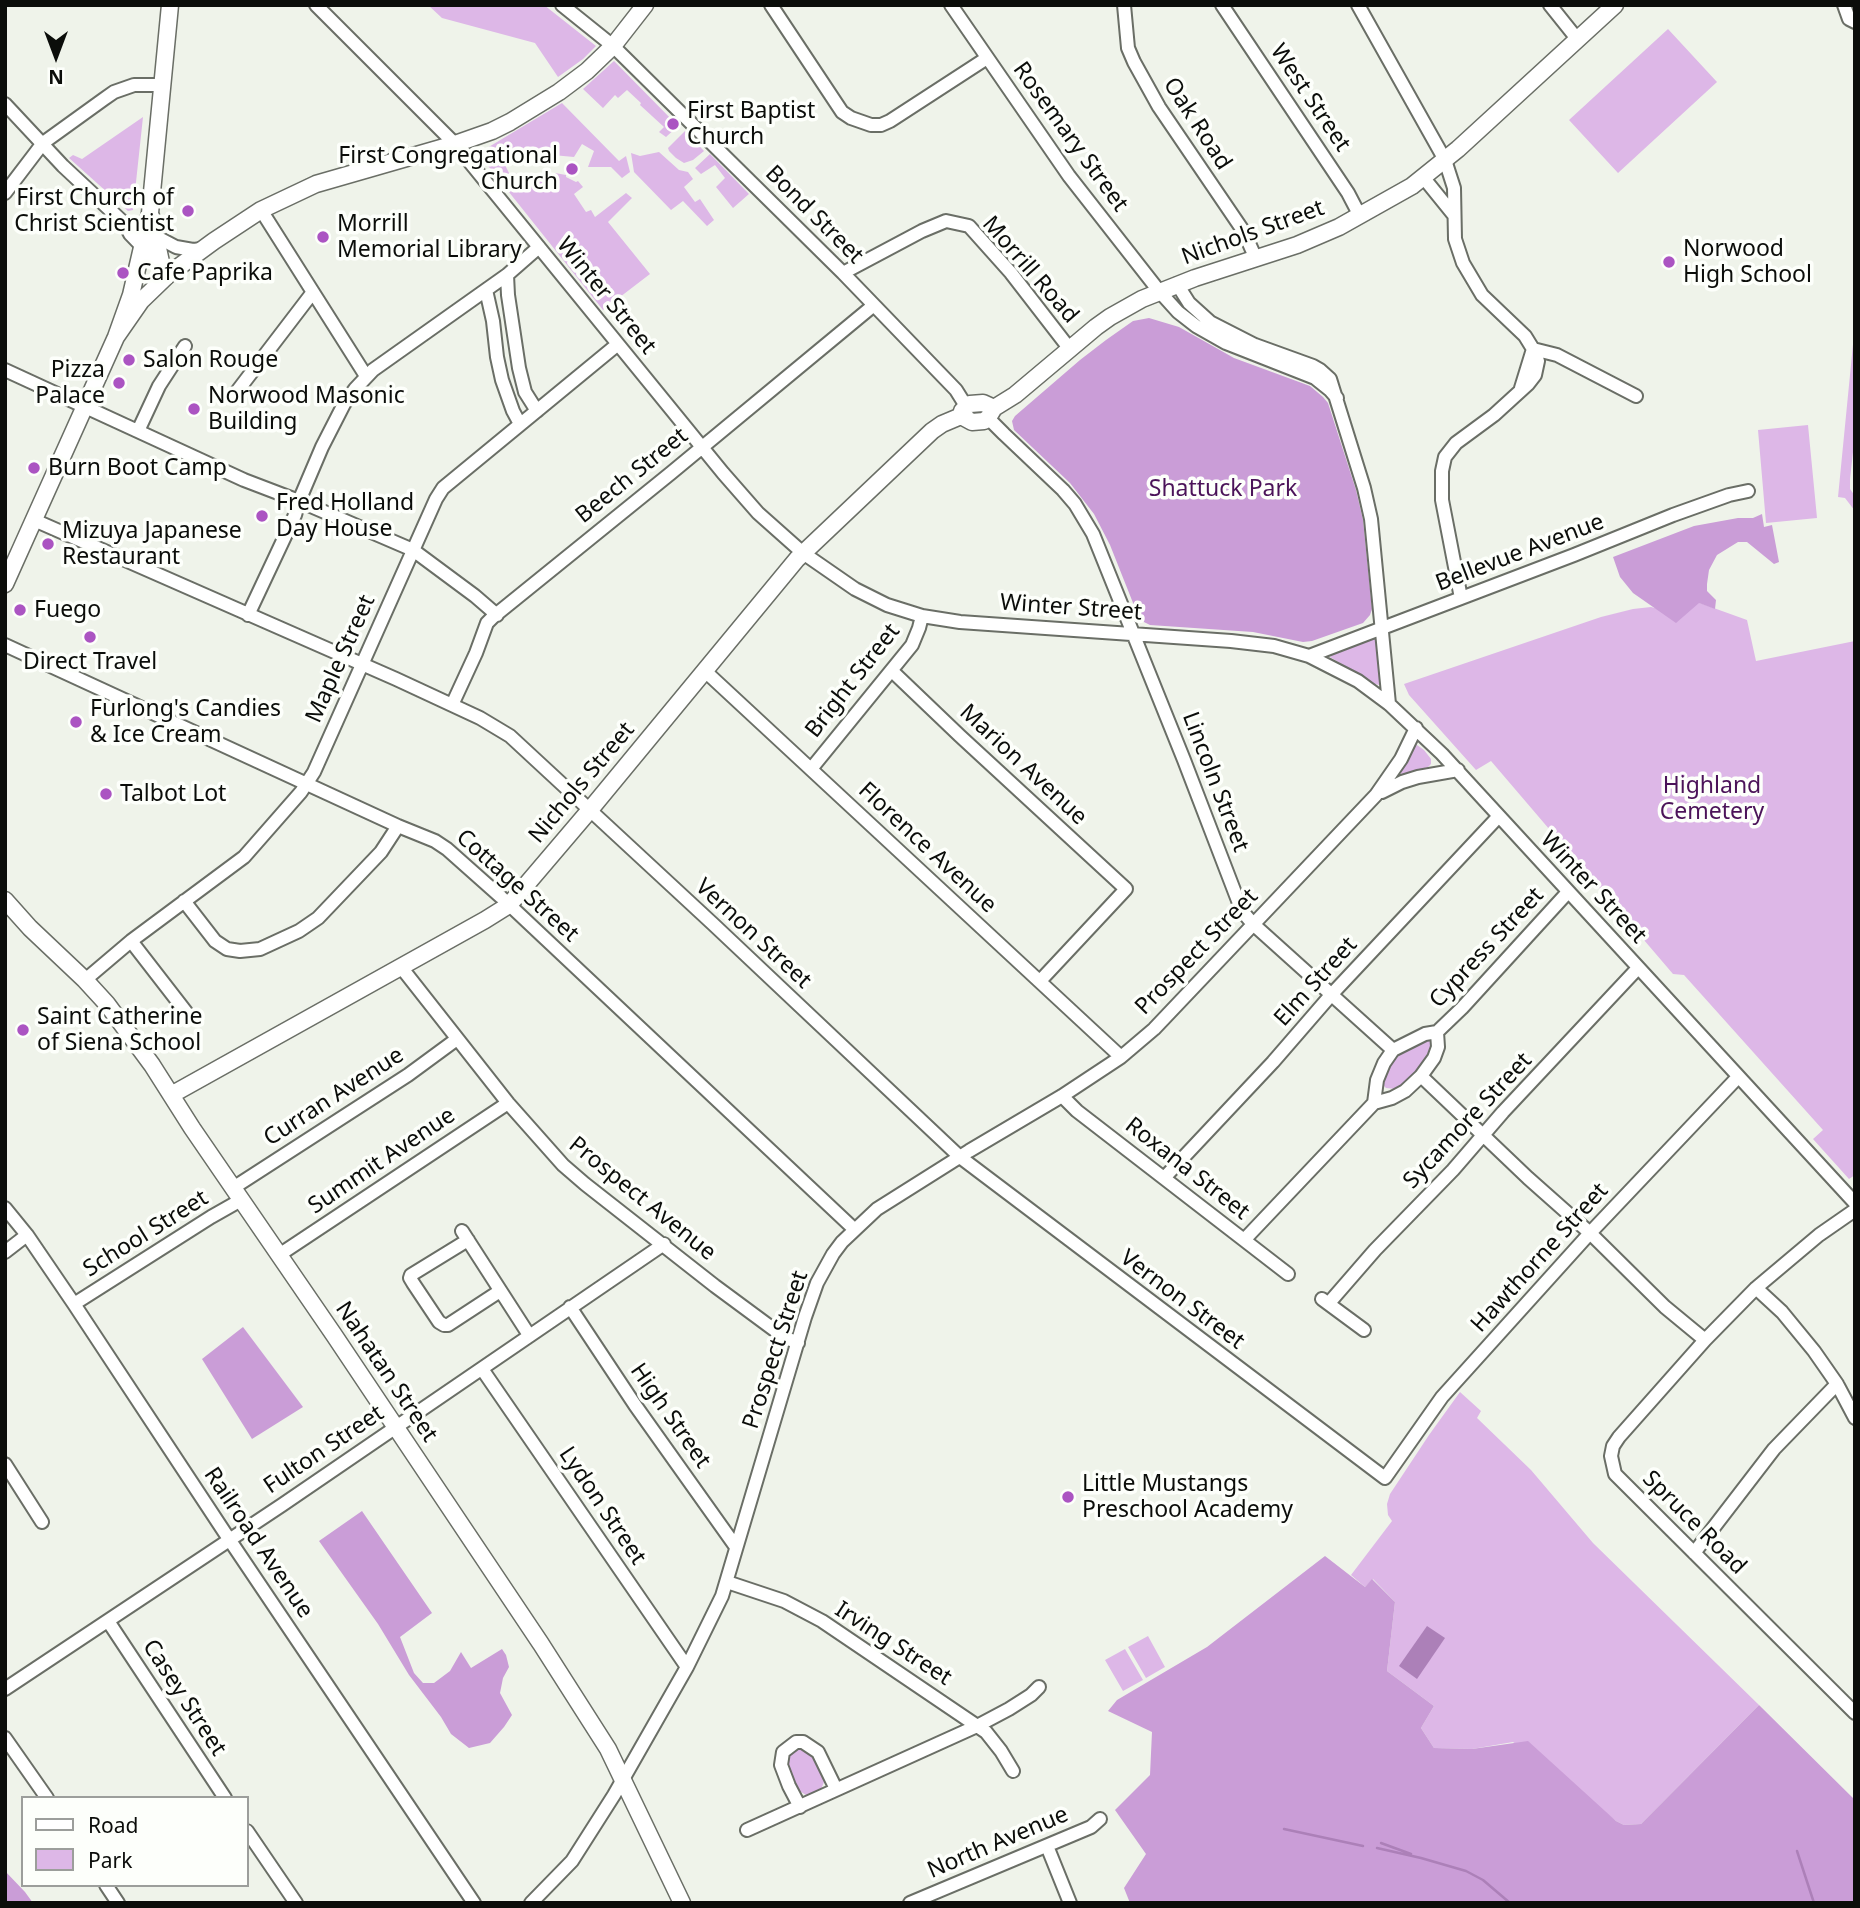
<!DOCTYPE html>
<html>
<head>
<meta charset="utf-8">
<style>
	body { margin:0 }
	#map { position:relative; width:1860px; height:1908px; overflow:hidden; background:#eff3ea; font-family:"Noto Sans",sans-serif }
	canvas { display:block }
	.frame { position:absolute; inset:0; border:7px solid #0b0d0a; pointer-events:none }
	.legend { position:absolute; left:21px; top:1796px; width:228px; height:91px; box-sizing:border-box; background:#fdfffb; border:2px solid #9c9e9b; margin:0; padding:9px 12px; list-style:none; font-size:21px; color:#0b0d0a }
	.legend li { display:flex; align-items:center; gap:14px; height:35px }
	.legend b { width:35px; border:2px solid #9c9e9b }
	.north { position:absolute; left:21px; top:21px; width:70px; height:70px; -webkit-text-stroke:5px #fdfffb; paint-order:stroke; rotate:180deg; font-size:19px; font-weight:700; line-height:28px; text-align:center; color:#0b0d0a }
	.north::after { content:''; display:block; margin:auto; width:24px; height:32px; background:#0b0d0a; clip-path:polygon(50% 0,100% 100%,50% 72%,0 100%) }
</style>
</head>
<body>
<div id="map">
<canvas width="1860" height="1908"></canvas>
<div class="frame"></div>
<ul class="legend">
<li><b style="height:9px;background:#fff"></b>Road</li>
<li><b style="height:19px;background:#ddb7e7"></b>Park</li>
</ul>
<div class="north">N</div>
</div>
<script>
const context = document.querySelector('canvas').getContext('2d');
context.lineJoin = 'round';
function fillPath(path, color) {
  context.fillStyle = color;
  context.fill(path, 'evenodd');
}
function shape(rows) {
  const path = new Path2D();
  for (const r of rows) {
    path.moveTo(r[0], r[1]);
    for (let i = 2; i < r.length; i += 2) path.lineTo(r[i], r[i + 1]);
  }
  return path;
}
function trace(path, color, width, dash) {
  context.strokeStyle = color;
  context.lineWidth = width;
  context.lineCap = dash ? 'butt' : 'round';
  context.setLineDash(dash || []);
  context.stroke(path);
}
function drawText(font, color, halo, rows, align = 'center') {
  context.font = font + ' "Noto Sans",sans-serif';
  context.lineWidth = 7;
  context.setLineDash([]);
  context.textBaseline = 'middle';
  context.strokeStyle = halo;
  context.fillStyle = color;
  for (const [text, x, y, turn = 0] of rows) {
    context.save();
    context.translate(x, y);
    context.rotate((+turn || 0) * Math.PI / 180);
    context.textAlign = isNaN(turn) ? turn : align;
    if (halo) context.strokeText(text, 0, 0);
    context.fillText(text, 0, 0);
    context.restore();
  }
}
const green = shape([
	[428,5,544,5,596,46,583,59,558,77,535,43,442,18],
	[1668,29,1717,82,1618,173,1569,120],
	[614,61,678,126,666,137,659,132,664,127,640,105,641,103,627,90,618,98,615,95,603,108,583,89],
	[562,103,619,161,626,156,630,172,622,178,611,167,588,167,594,151,582,144,574,157,510,151,506,161,506,167,509,173,554,178,555,173,566,175,566,177,576,182,578,181,583,187,574,194,586,212,591,210,595,217,626,193,632,198,608,222,650,274,603,310,485,162,485,150,487,148],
	[143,117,133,210,128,211,69,158,73,155,82,159],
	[685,131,704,151,693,160,684,163,676,158,669,151,668,148],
	[659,152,679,170,688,172,693,179,684,187,695,202,700,199,714,220,707,226,683,201,671,210,634,172,631,153,640,156],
	[710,154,749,194,733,208,716,187,725,178,715,165,701,174,695,168],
	[1855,324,1855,434,1850,479,1850,489,1855,496,1855,511,1845,498,1838,497],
	[1808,425,1817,518,1766,523,1758,430],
	[1697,602,1747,620,1756,661,1855,641,1855,1175,1849,1179,1813,1139,1823,1130,1684,975,1673,974,1491,761,1476,770,1409,695,1404,684,1601,617,1633,609,1651,607,1666,611],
	[1376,637,1378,638,1381,684,1379,685,1375,684,1330,657,1332,654],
	[1417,745,1424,750,1431,759,1431,764,1428,767,1403,775,1400,773,1400,769,1412,748],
	[1430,1039,1431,1046,1429,1052,1417,1073,1396,1089,1386,1088,1384,1086,1384,1078,1391,1065,1400,1054,1412,1045],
	[1460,1392,1481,1411,1477,1418,1531,1470,1593,1543,1759,1705,1641,1824,1624,1825,1616,1821,1513,1742,1472,1749,1434,1748,1421,1728,1434,1706,1387,1671,1395,1602,1373,1579,1365,1587,1351,1575,1392,1521,1388,1515,1387,1504,1390,1494,1429,1435],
	[1148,1636,1165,1667,1146,1678,1128,1647],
	[1125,1649,1143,1680,1123,1691,1105,1660],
	[799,1748,805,1749,815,1758,822,1776,824,1782,822,1787,820,1791,811,1795,806,1795,798,1790,788,1768,789,1754,794,1750]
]);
const forest = shape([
	[1149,318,1179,327,1234,358,1310,386,1323,397,1328,403,1356,490,1363,520,1372,609,1370,615,1363,623,1312,641,1303,642,1253,632,1150,625,1144,622,1139,618,1110,545,1094,514,1070,483,1014,430,1012,421,1015,416,1080,360,1106,340,1133,321],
	[1762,514,1764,527,1772,525,1779,562,1774,564,1747,542,1738,542,1717,555,1709,570,1707,584,1707,591,1716,600,1715,609,1699,603,1676,623,1633,593,1620,577,1613,557,1694,526,1738,518,1753,518],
	[243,1327,303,1407,252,1439,202,1359],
	[362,1511,432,1613,400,1637,414,1673,423,1683,434,1683,450,1671,461,1652,471,1668,502,1649,506,1655,509,1667,503,1678,500,1693,512,1715,504,1727,490,1743,469,1748,451,1734,441,1717,409,1675,378,1624,319,1541],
	[1325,1556,1365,1587,1372,1579,1395,1602,1387,1671,1434,1706,1421,1728,1434,1748,1472,1749,1528,1741,1616,1821,1624,1825,1641,1824,1759,1705,1855,1800,1855,1903,1130,1903,1124,1888,1146,1854,1115,1810,1150,1775,1152,1732,1108,1711,1117,1700,1207,1647],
	[5,1871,25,1892,33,1903,5,1903]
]);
const water = shape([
	[1427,1626,1445,1638,1417,1679,1399,1666]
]);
const stream = shape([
	[1284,1829,1363,1846],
	[1381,1843,1411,1854],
	[1377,1848,1421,1858,1466,1871,1483,1880,1510,1903],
	[1797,1851,1814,1903]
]);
const minor = shape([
	[316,5,455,144,723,473,758,513,803,553,855,589,887,605,922,616,960,622,1231,641,1274,646,1309,656,1358,681,1389,704,1442,754,1855,1203],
	[562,5,613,46,843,273,956,390,966,406],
	[771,5,842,112,851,118,871,125,881,125,890,121,987,58],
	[951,5,1069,176,1159,291,1178,312,1196,326,1226,343,1315,378,1330,390,1337,398],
	[1124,5,1128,48,1134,62,1159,107,1244,232,1256,259],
	[1222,5,1348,193,1360,216],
	[1358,5,1445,160,1454,188,1455,239,1463,263,1482,295,1525,336,1533,349,1538,361,1535,375,1528,384,1494,415,1456,443,1445,457,1442,471,1442,500,1461,598],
	[1550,5,1578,40],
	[1844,5,1849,19,1855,22],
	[5,104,63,166,124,223,130,234,162,267],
	[1423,177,1453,214],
	[5,193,43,143,104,99,114,92,134,85,161,85],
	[261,210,366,376],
	[124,223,136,226,176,247,193,250,202,249],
	[843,273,922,231,946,221,969,226,1011,273,1069,348],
	[507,275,508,295,519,368,525,392,537,411],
	[1177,284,1189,303,1210,322,1255,345,1313,366,1320,370,1330,379,1364,488,1371,519,1389,704],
	[486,290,493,321,497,357,502,380,513,411,520,424],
	[1533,349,1557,355,1636,396],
	[5,370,244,480,299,501,413,550,475,596,497,615],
	[1521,388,1533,349],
	[232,398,313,292],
	[988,418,1004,434,1063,490,1075,504,1093,534,1184,760,1242,911,1253,924,1393,1050],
	[138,431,159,386,185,346],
	[34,520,396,679,480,718,510,736,713,924,960,1157,1385,1478,1442,1397,1590,1233,1738,1077],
	[248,615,295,515,299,501,322,447,344,404,355,389,373,370,507,275,539,247],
	[5,645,398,826,435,841,447,849,501,897,854,1229],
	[1309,656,1574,555,1673,515,1729,495,1748,491],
	[705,671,1121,1057],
	[892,671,960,736,1126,889,1040,981],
	[452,705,476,653,487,623,493,617,671,473,874,305],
	[811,769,912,645,919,628,922,616],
	[1382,792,1402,782,1418,777,1458,770],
	[184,901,215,941,227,949,240,951,260,949,299,931,318,918,381,852,398,826],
	[131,941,186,1012],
	[401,967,508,1103,563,1165,585,1184,715,1286,784,1337,798,1343],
	[85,980,131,941,244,857,301,792,314,772,436,499,443,488,618,344],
	[1421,1076,1528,1178,1590,1233,1665,1307,1705,1340],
	[1062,1096,1077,1111,1288,1274],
	[1374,1103,1377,1080,1384,1063,1393,1050,1425,1034,1437,1032,1462,1008,1568,892],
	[1164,1178,1273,1062,1331,995,1499,816],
	[233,1188,408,1075,457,1039],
	[5,1208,27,1235,74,1304,229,1539,474,1903],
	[1855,1210,1819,1235,1756,1288,1705,1340,1619,1437,1613,1446,1611,1456,1615,1474,1855,1713],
	[462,1231,529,1335],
	[1245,1239,1374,1103,1392,1098,1405,1091,1421,1076,1434,1058,1438,1047,1437,1032],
	[468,1240,411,1275,410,1278,413,1283,439,1322,444,1325,448,1325,500,1291],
	[5,1252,27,1235],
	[279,1255,508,1103],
	[1756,1288,1782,1312,1814,1351,1837,1384,1855,1418],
	[1322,1299,1364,1330],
	[1329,1303,1375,1250,1453,1170,1503,1112,1638,968],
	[74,1304,211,1217,241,1200],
	[570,1307,635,1405,736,1547],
	[482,1369,687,1667],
	[5,1464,42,1522],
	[1694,1553,1774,1449,1837,1384],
	[727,1582,784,1601,822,1621,986,1732,1001,1751,1013,1771],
	[108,1621,225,1798],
	[5,1689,282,1505,664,1244],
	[5,1738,47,1798],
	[800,1807,789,1786,781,1765,783,1752,796,1742,803,1742,818,1752,836,1789],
	[747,1830,977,1726,1009,1709,1031,1695,1039,1687],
	[247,1831,296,1903],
	[1047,1846,1070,1903],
	[106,1885,118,1903],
	[531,1903,572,1861,614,1795,687,1667,722,1596,805,1317,817,1283,833,1254,842,1242,877,1209,969,1151,1062,1096,1121,1057,1154,1029,1376,795,1401,759,1416,728],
	[910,1903,1091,1827,1100,1819]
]);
const major = shape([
	[151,216,161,262,169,274],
	[116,337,141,301,169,274,214,241,261,210,316,184,455,144,492,131,510,122,559,92,587,71,613,46,645,5],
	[961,416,972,422,984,421,988,418,994,408,1015,395,1096,327,1110,317,1142,299,1195,278,1297,245,1339,227,1412,186,1458,149,1615,5],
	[5,584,116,337,131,295,150,213,170,5],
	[5,900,30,928,85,980,107,1004,152,1065,192,1128,334,1335,541,1644,608,1749,682,1903],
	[171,1095,485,920,509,905,589,811,797,559,932,431,942,424,961,416,962,411,970,404,983,403,994,408]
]);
const markers = [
	[673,124,7,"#ab54c2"],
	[572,169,7,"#ab54c2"],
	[188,211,7,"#ab54c2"],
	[323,237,7,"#ab54c2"],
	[1669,262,7,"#ab54c2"],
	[123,273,7,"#ab54c2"],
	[129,360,7,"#ab54c2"],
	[119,383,7,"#ab54c2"],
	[194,409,7,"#ab54c2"],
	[34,468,7,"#ab54c2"],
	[262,516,7,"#ab54c2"],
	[48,544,7,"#ab54c2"],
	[20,610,7,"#ab54c2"],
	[90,637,7,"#ab54c2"],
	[76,722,7,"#ab54c2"],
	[106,794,7,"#ab54c2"],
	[23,1030,7,"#ab54c2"],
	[1068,1497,7,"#ab54c2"]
];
const streetNames = [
	["West Street",1310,98,56],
	["Oak Road",1197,124,57],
	["Rosemary Street",1070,137,54],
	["Bond Street",814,215,45],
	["Nichols Street",1253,233,-20],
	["Morrill Road",1030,270,49],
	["Winter Street",606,296,51],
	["Beech Street",632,476,-39],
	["Bellevue Avenue",1520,553,-21],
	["Winter Street",1071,608,4],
	["Maple Street",341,659,-66],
	["Bright Street",853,681,-52],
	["Marion Avenue",1023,765,43],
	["Lincoln Street",1215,782,69],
	["Nichols Street",582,783,-50],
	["Florence Avenue",927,848,43],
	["Cottage Street",517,886,42],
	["Winter Street",1593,888,47],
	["Vernon Street",753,934,43],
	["Cypress Street",1487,948,-47],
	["Prospect Street",1197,952,-46],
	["Elm Street",1316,982,-48],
	["Curran Avenue",334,1097,-33],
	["Sycamore Street",1468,1121,-47],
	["Summit Avenue",382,1161,-34],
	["Roxana Street",1187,1169,38],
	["Prospect Avenue",642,1199,39],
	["School Street",146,1234,-32],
	["Hawthorne Street",1540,1258,-48],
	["Vernon Street",1182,1300,37],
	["Prospect Street",776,1350,-72],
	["Nahatan Street",386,1372,56],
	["High Street",670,1416,55],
	["Fulton Street",324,1450,-34],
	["Lydon Street",602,1506,56],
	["Spruce Road",1694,1523,45],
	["Railroad Avenue",258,1543,56],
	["Irving Street",893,1644,33],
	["Casey Street",184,1698,57],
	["North Avenue",998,1843,-23]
];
const poiNames = [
	["First Baptist",687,111],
	["Church",687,137],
	["First Congregational",558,156,"right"],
	["Church",558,182,"right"],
	["First Church of",174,198,"right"],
	["Christ Scientist",174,224,"right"],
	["Morrill",337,224],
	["Memorial Library",337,250],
	["Norwood",1683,249],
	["High School",1683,275],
	["Cafe Paprika",137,273],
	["Salon Rouge",143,360],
	["Pizza",105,370,"right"],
	["Palace",105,396,"right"],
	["Norwood Masonic",208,396],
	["Building",208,422],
	["Burn Boot Camp",48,468],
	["Fred Holland",276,503],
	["Day House",276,529],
	["Mizuya Japanese",62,531],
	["Restaurant",62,557],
	["Fuego",34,610],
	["Direct Travel",90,662,"center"],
	["Furlong's Candies",90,709],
	["& Ice Cream",90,735],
	["Talbot Lot",120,794],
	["Saint Catherine",37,1017],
	["of Siena School",37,1043],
	["Little Mustangs",1082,1484],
	["Preschool Academy",1082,1510]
];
const parkNames = [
	["Shattuck Park",1223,489],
	["Highland",1712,786],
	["Cemetery",1712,812]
];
fillPath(green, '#ddb7e7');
fillPath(forest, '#ca9dd7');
fillPath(water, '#ac80b8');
trace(stream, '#ac80b8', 2.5);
trace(minor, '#6a6e66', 16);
trace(major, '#6a6e66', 19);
trace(minor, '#fff', 12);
trace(major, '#fff', 16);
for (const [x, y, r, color] of markers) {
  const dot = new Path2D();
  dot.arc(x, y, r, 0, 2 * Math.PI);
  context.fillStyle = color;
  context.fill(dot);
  trace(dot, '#fdfffb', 2.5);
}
drawText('23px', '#0b0d0a', '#fdfffb', streetNames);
drawText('23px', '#0b0d0a', '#fdfffb', poiNames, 'left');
drawText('23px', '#4b1359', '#fdfffb', parkNames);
</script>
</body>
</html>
